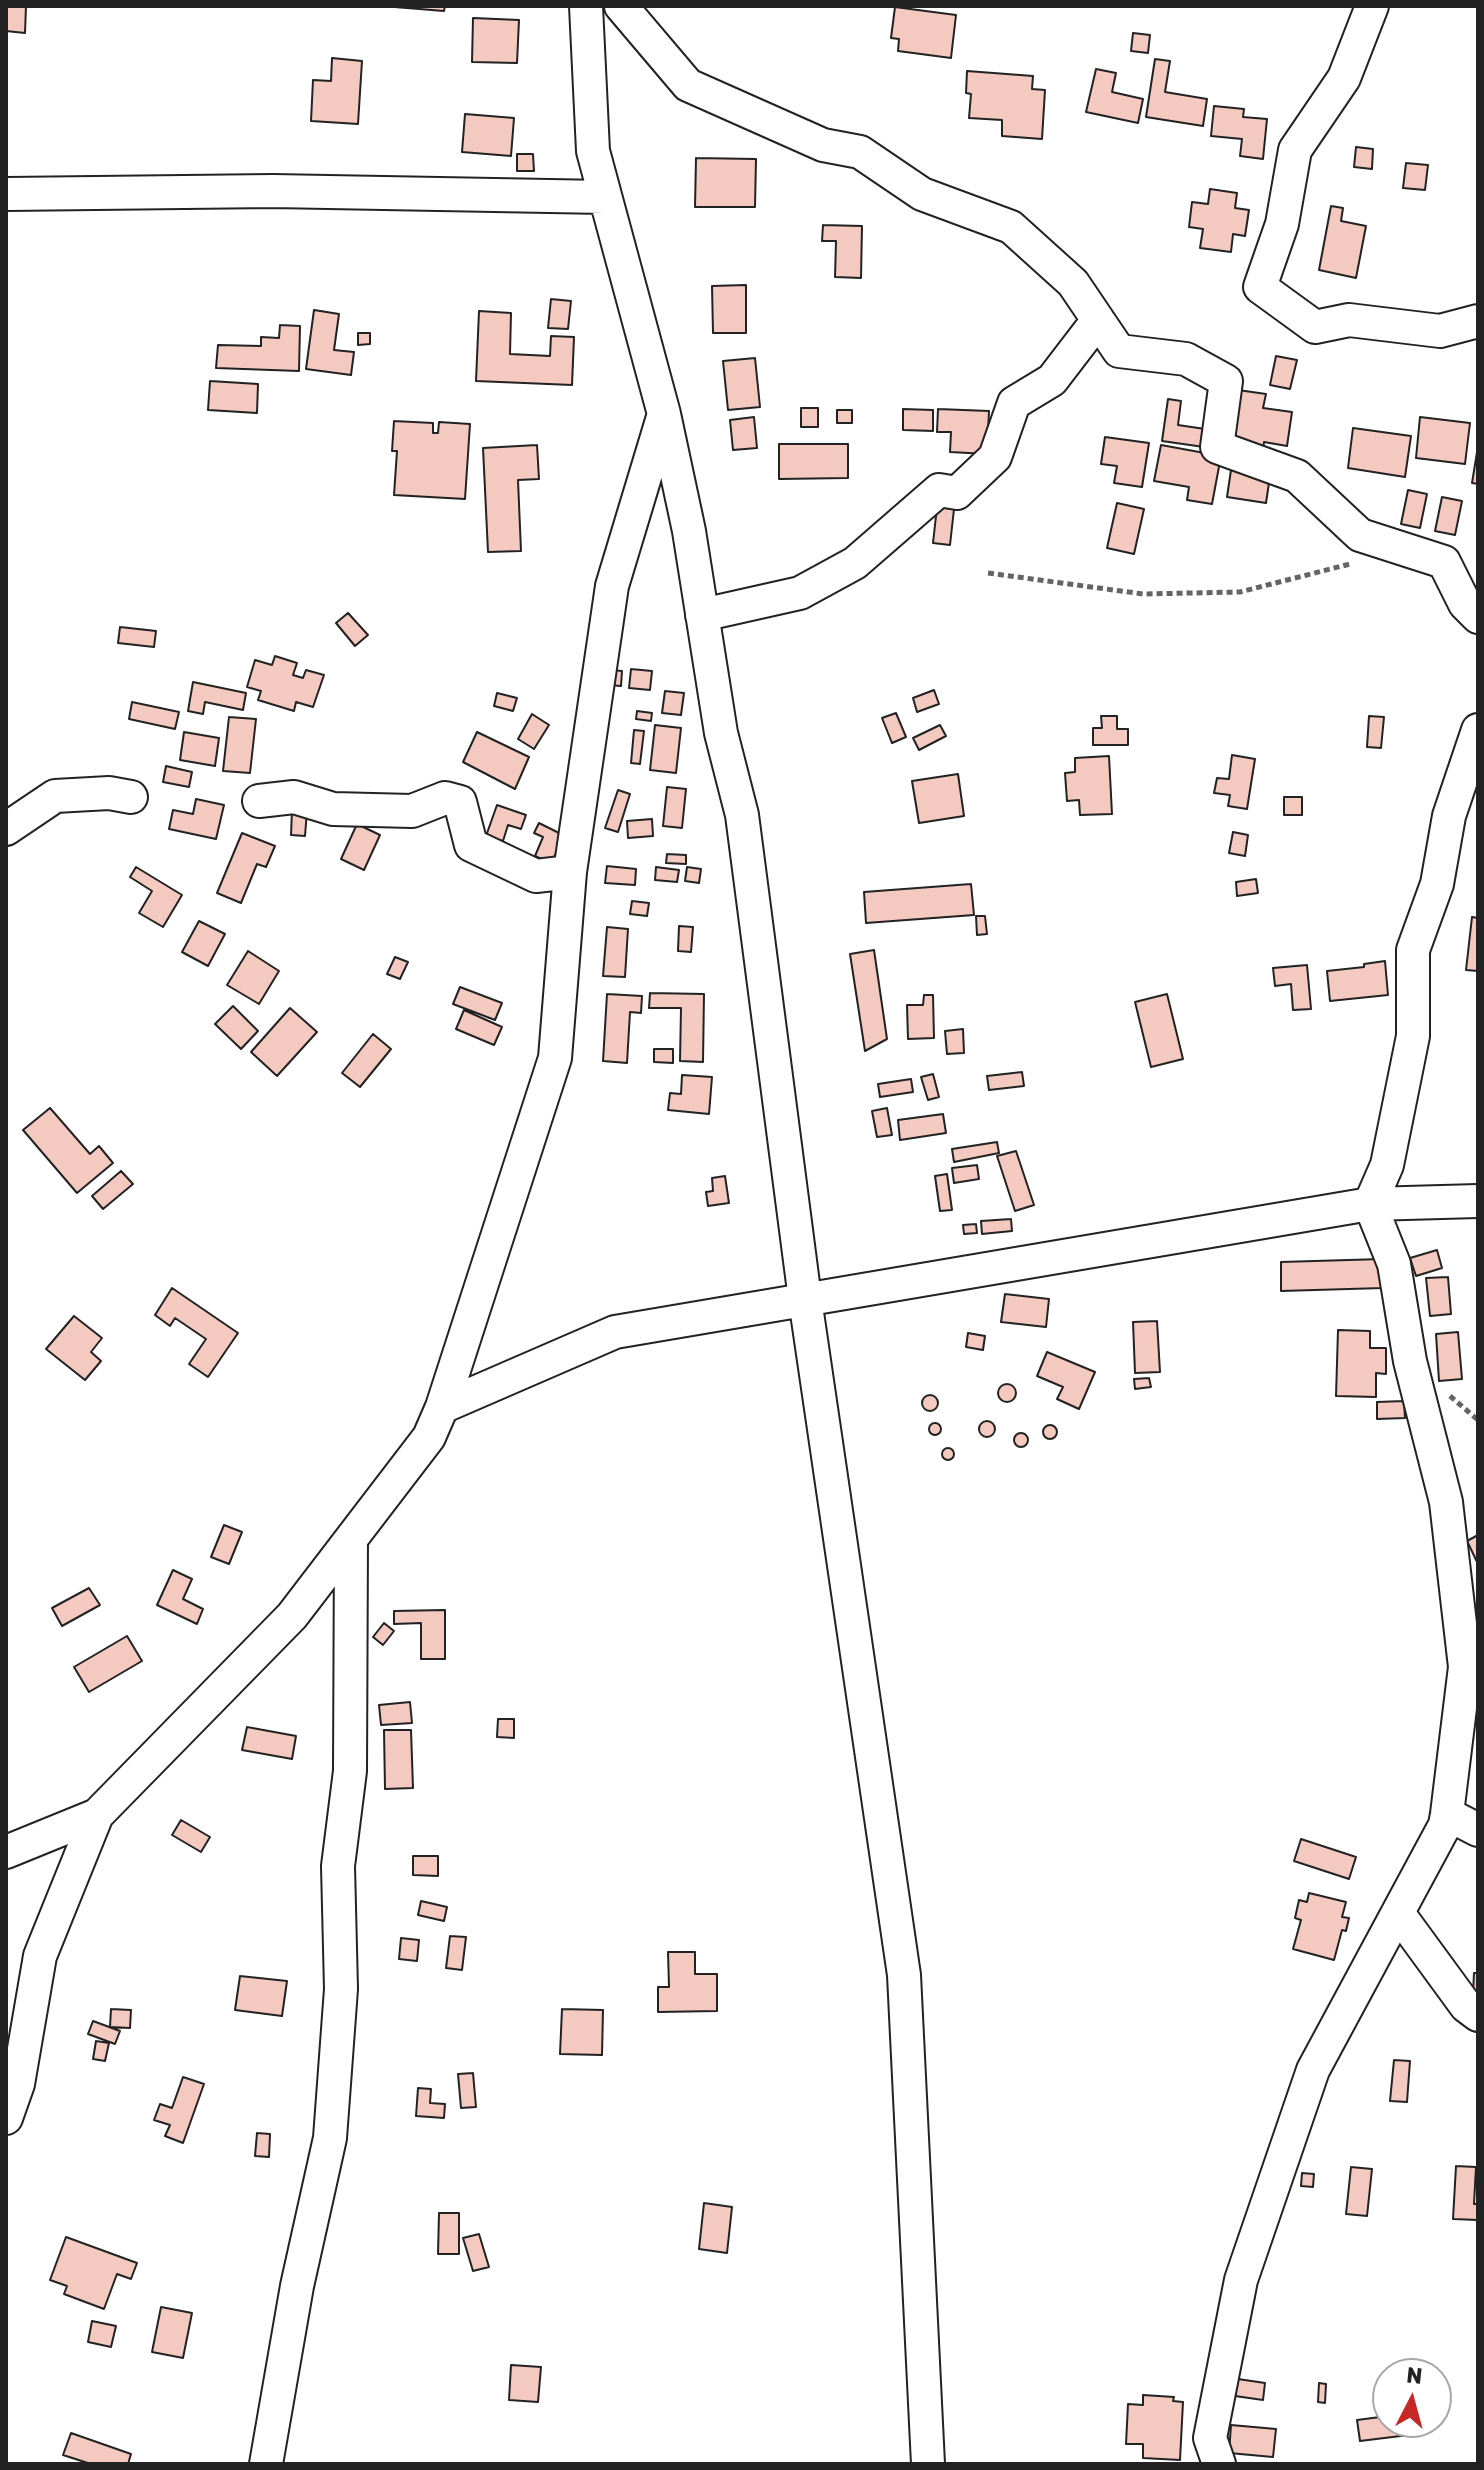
<!DOCTYPE html>
<html>
<head>
<meta charset="utf-8">
<style>
	body { margin:0 }
	#map { position:relative; width:1484px; height:2470px; overflow:hidden; background:#fff; font-family:Rubik,sans-serif }
	canvas { display:block }
	.frame { position:absolute; inset:0; border:8px solid #222; pointer-events:none }
	.north { position:absolute; left:1372px; top:2358px; width:80px; height:80px; box-sizing:border-box; background:#fff; border:2px solid #a7a7a7; border-radius:50%; rotate:6deg; font-size:22px; font-weight:700; line-height:32px; text-align:center; color:#222 }
	.north::after { content:''; display:block; margin:auto; width:28px; height:36px; background:#c62828; clip-path:polygon(50% 0,100% 100%,50% 72%,0 100%) }
</style>
</head>
<body>
<div id="map">
<canvas width="1484" height="2470"></canvas>
<div class="frame"></div>
<div class="north">N</div>
</div>
<script>
const context = document.querySelector('canvas').getContext('2d');
context.lineJoin = 'round';
function fillPath(path, color) {
  context.fillStyle = color;
  context.fill(path, 'evenodd');
}
function shape(rows) {
  const path = new Path2D();
  for (const r of rows) {
    if (r.length === 3) {
      path.moveTo(r[0] + r[2], r[1]);
      path.arc(r[0], r[1], r[2], 0, 2 * Math.PI);
      continue;
    }
    path.moveTo(r[0], r[1]);
    for (let i = 2; i < r.length; i += 2) path.lineTo(r[i], r[i + 1]);
  }
  return path;
}
function trace(path, color, width, dash) {
  context.strokeStyle = color;
  context.lineWidth = width;
  context.lineCap = dash ? 'butt' : 'round';
  context.setLineDash(dash || []);
  context.stroke(path);
}
const building = shape([
	[6,6,26,6,25,33,6,31,6,6],
	[382,6,445,6,444,11,382,6],
	[895,7,956,15,951,58,898,51,899,39,891,38,895,7],
	[473,18,519,20,517,63,472,62,473,18],
	[1133,33,1150,35,1148,53,1131,51,1133,33],
	[332,58,362,61,358,124,311,121,313,80,331,81,332,58],
	[1155,59,1170,61,1165,92,1207,99,1203,126,1146,117,1155,59],
	[1096,69,1116,73,1112,92,1143,99,1138,123,1086,112,1096,69],
	[967,71,1033,76,1032,89,1045,90,1042,139,1002,136,1002,120,969,118,971,94,966,93,967,71],
	[1214,106,1244,109,1243,117,1267,119,1263,159,1240,156,1242,139,1211,136,1214,106],
	[465,114,514,118,511,156,462,152,465,114],
	[1356,147,1373,149,1372,169,1354,167,1356,147],
	[517,154,533,154,534,171,517,171,517,154],
	[696,158,756,159,755,207,695,207,696,158],
	[1406,163,1428,165,1425,190,1403,188,1406,163],
	[1210,189,1237,193,1235,208,1249,210,1245,236,1233,234,1231,252,1200,248,1203,229,1189,227,1192,202,1208,204,1210,189],
	[1331,206,1343,208,1341,221,1366,226,1356,278,1319,270,1331,206],
	[823,225,862,226,861,278,835,277,836,241,822,241,823,225],
	[746,285,746,333,713,333,712,286,746,285],
	[551,299,571,301,568,329,548,328,551,299],
	[314,310,339,314,334,350,354,352,351,375,306,369,314,310],
	[479,311,511,313,510,354,550,356,551,336,574,337,572,385,476,381,479,311],
	[280,325,300,326,299,371,216,368,218,345,261,346,261,337,279,338,280,325],
	[358,333,370,333,370,344,358,345,358,333],
	[1276,356,1297,360,1290,389,1270,385,1276,356],
	[755,358,760,407,728,410,723,361,755,358],
	[210,381,258,384,257,413,208,410,210,381],
	[1231,389,1266,394,1263,408,1292,412,1287,446,1264,442,1263,452,1223,437,1231,389],
	[1168,399,1181,401,1178,425,1205,429,1211,448,1162,441,1168,399],
	[801,408,818,408,818,427,801,427,801,408],
	[903,409,933,410,933,431,903,430,903,409],
	[938,409,989,411,987,454,950,452,951,432,937,432,938,409],
	[837,410,852,410,852,423,837,423,837,410],
	[754,417,757,448,733,450,730,420,754,417],
	[1420,417,1470,423,1465,464,1416,458,1420,417],
	[394,421,433,423,433,433,438,433,439,422,470,424,465,499,394,495,397,451,392,451,394,421],
	[1353,428,1411,436,1405,477,1348,468,1353,428],
	[1105,437,1149,443,1142,487,1114,483,1117,466,1101,464,1105,437],
	[779,444,848,444,848,478,779,479,779,444],
	[537,445,539,479,518,480,521,551,488,552,483,448,537,445],
	[1161,445,1221,456,1212,504,1187,500,1189,487,1154,481,1161,445],
	[1478,446,1478,484,1472,483,1478,446],
	[1231,470,1270,476,1266,503,1227,497,1231,470],
	[1408,490,1427,494,1420,528,1401,524,1408,490],
	[1442,497,1462,501,1455,535,1435,531,1442,497],
	[1117,503,1144,509,1134,554,1107,548,1117,503],
	[937,507,954,509,950,545,933,543,937,507],
	[348,613,368,635,355,646,336,623,348,613],
	[120,627,156,631,154,647,118,643,120,627],
	[275,656,297,663,293,675,303,678,306,670,324,675,313,707,296,702,294,711,258,700,261,691,247,687,255,660,272,665,275,656],
	[631,669,652,671,650,690,629,688,631,669],
	[611,670,622,671,621,686,609,685,611,670],
	[193,682,246,693,243,710,205,702,203,714,188,711,193,682],
	[934,690,939,704,917,712,913,698,934,690],
	[665,691,684,693,681,715,662,713,665,691],
	[497,693,517,698,513,711,494,706,497,693],
	[132,702,179,712,175,729,129,719,132,702],
	[637,711,652,713,651,721,636,719,637,711],
	[896,713,906,737,892,743,882,718,896,713],
	[532,714,549,725,534,749,518,739,532,714],
	[1101,716,1117,716,1117,729,1128,729,1128,745,1093,745,1093,728,1102,728,1101,716],
	[1369,716,1384,717,1381,748,1367,747,1369,716],
	[229,717,256,719,250,773,223,771,229,717],
	[655,725,681,728,676,773,650,770,655,725],
	[940,725,946,736,919,750,913,738,940,725],
	[634,730,644,731,640,764,631,763,634,730],
	[184,732,219,738,215,766,180,760,184,732],
	[477,732,529,757,515,789,463,762,477,732],
	[1232,755,1255,759,1247,809,1228,806,1230,795,1214,793,1217,778,1229,779,1232,755],
	[1109,756,1112,814,1080,815,1079,800,1067,801,1065,773,1075,772,1075,758,1109,756],
	[166,766,192,772,189,787,163,782,166,766],
	[958,774,964,816,919,823,912,781,958,774],
	[667,787,686,789,682,828,663,826,667,787],
	[618,790,630,794,618,832,605,828,618,790],
	[1284,797,1302,797,1302,815,1284,815,1284,797],
	[196,799,224,805,216,839,169,829,173,810,193,814,196,799],
	[497,805,526,815,521,829,508,825,503,841,486,836,497,805],
	[292,810,307,811,305,836,291,835,292,810],
	[652,819,653,836,628,838,627,821,652,819],
	[539,823,565,836,551,863,535,856,543,837,534,833,539,823],
	[357,824,380,835,364,870,341,859,357,824],
	[1233,832,1248,835,1245,856,1229,853,1233,832],
	[242,833,275,846,266,867,257,864,241,903,217,893,242,833],
	[667,854,686,855,686,864,666,863,667,854],
	[607,866,636,869,635,885,605,883,607,866],
	[136,867,182,895,163,927,139,913,152,891,130,877,136,867],
	[656,867,679,870,677,882,655,880,656,867],
	[687,867,701,869,699,883,685,881,687,867],
	[1256,879,1258,893,1237,896,1236,882,1256,879],
	[971,884,974,915,866,923,864,892,971,884],
	[632,901,649,903,647,916,630,914,632,901],
	[976,916,985,916,987,934,977,935,976,916],
	[1472,917,1478,918,1478,971,1466,970,1472,917],
	[199,921,225,934,208,966,182,952,199,921],
	[679,926,693,927,691,952,678,951,679,926],
	[607,927,628,929,625,977,603,976,607,927],
	[874,950,887,1039,865,1051,850,954,874,950],
	[248,951,279,971,259,1004,227,985,248,951],
	[395,957,408,962,400,979,387,974,395,957],
	[1385,961,1388,995,1330,1001,1327,971,1364,967,1364,964,1385,961],
	[1307,965,1311,1009,1293,1010,1291,984,1275,986,1273,968,1307,965],
	[460,987,502,1003,495,1020,453,1004,460,987],
	[650,993,704,994,703,1062,680,1061,681,1008,649,1008,650,993],
	[607,994,642,996,641,1013,630,1012,627,1063,603,1061,607,994],
	[1167,994,1183,1059,1151,1067,1135,1002,1167,994],
	[924,995,933,995,934,1038,908,1039,907,1005,923,1005,924,995],
	[233,1006,258,1031,241,1049,215,1024,233,1006],
	[290,1008,317,1032,277,1076,251,1052,290,1008],
	[464,1010,502,1027,494,1045,456,1029,464,1010],
	[963,1029,964,1053,947,1054,945,1031,963,1029],
	[373,1034,391,1049,360,1087,342,1073,373,1034],
	[654,1049,673,1049,673,1063,654,1062,654,1049],
	[1022,1072,1024,1086,989,1090,987,1076,1022,1072],
	[933,1074,939,1097,928,1100,921,1077,933,1074],
	[682,1075,712,1077,709,1114,668,1110,670,1093,681,1094,682,1075],
	[911,1079,913,1092,880,1097,878,1084,911,1079],
	[50,1108,90,1154,99,1146,113,1163,77,1193,23,1130,50,1108],
	[887,1108,892,1135,877,1137,872,1111,887,1108],
	[943,1114,946,1133,900,1140,898,1120,943,1114],
	[997,1142,999,1153,954,1162,952,1149,997,1142],
	[1016,1151,1034,1205,1015,1211,997,1156,1016,1151],
	[977,1165,979,1179,954,1183,952,1168,977,1165],
	[121,1171,133,1184,103,1209,92,1196,121,1171],
	[947,1174,952,1210,940,1211,935,1176,947,1174],
	[725,1176,729,1203,708,1206,706,1192,713,1191,712,1178,725,1176],
	[1011,1219,1012,1231,982,1234,981,1221,1011,1219],
	[976,1224,977,1233,964,1234,963,1225,976,1224],
	[1437,1250,1442,1268,1416,1276,1410,1258,1437,1250],
	[1382,1259,1383,1288,1281,1291,1281,1262,1382,1259],
	[1448,1277,1451,1314,1430,1316,1426,1278,1448,1277],
	[172,1288,238,1333,208,1377,189,1364,206,1339,175,1318,170,1326,155,1315,172,1288],
	[1005,1294,1049,1299,1046,1327,1001,1322,1005,1294],
	[74,1316,102,1338,91,1352,101,1361,85,1380,46,1349,74,1316],
	[1157,1321,1160,1372,1135,1373,1133,1322,1157,1321],
	[1338,1330,1370,1331,1370,1348,1386,1348,1386,1374,1376,1373,1376,1397,1336,1396,1338,1330],
	[1458,1332,1462,1379,1439,1381,1436,1334,1458,1332],
	[968,1333,985,1336,983,1350,966,1347,968,1333],
	[1047,1352,1095,1372,1079,1409,1057,1399,1063,1387,1037,1376,1047,1352],
	[1149,1378,1151,1387,1135,1389,1134,1379,1149,1378],
	[1007,1393,9],
	[930,1403,8],
	[1404,1401,1405,1418,1377,1419,1377,1402,1404,1401],
	[987,1429,8],
	[935,1429,6],
	[1050,1432,7],
	[1021,1440,7],
	[948,1454,6],
	[224,1525,242,1532,229,1564,211,1557,224,1525],
	[1478,1535,1478,1564,1467,1541,1478,1535],
	[173,1570,192,1579,183,1599,203,1609,197,1624,157,1605,173,1570],
	[89,1588,100,1605,62,1626,52,1608,89,1588],
	[445,1610,445,1659,421,1659,421,1623,394,1624,394,1611,445,1610],
	[384,1623,394,1631,383,1645,373,1637,384,1623],
	[127,1636,142,1661,89,1692,74,1667,127,1636],
	[410,1702,412,1723,381,1725,379,1705,410,1702],
	[498,1719,514,1719,514,1738,497,1737,498,1719],
	[247,1727,296,1736,292,1759,242,1750,247,1727],
	[384,1730,411,1730,413,1788,385,1789,384,1730],
	[181,1820,210,1837,201,1852,172,1835,181,1820],
	[1301,1839,1356,1857,1349,1879,1294,1861,1301,1839],
	[413,1856,438,1856,438,1876,413,1875,413,1856],
	[1309,1893,1346,1902,1342,1917,1349,1918,1346,1931,1342,1930,1334,1960,1293,1949,1301,1920,1295,1918,1299,1900,1307,1902,1309,1893],
	[421,1901,447,1907,444,1921,418,1915,421,1901],
	[450,1936,466,1937,462,1970,446,1968,450,1936],
	[401,1938,419,1940,417,1961,399,1959,401,1938],
	[668,1952,695,1952,695,1974,717,1974,717,2011,658,2012,658,1987,669,1987,668,1952],
	[1474,1973,1478,1973,1478,1993,1473,1993,1474,1973],
	[240,1976,287,1981,282,2016,235,2010,240,1976],
	[111,2009,131,2010,130,2028,110,2027,111,2009],
	[562,2009,603,2010,602,2055,560,2054,562,2009],
	[93,2021,120,2031,115,2044,88,2034,93,2021],
	[96,2041,109,2043,105,2061,93,2059,96,2041],
	[1394,2060,1410,2061,1407,2102,1390,2101,1394,2060],
	[473,2073,476,2107,461,2108,458,2074,473,2073],
	[183,2077,204,2084,183,2143,165,2136,170,2125,154,2120,160,2104,172,2108,183,2077],
	[418,2088,431,2089,430,2103,445,2104,444,2118,416,2116,418,2088],
	[257,2133,270,2134,269,2157,255,2156,257,2133],
	[1456,2166,1476,2167,1474,2204,1478,2204,1478,2220,1453,2219,1456,2166],
	[1351,2167,1372,2169,1367,2216,1346,2214,1351,2167],
	[1302,2173,1314,2174,1313,2187,1301,2186,1302,2173],
	[704,2203,732,2207,727,2253,699,2249,704,2203],
	[439,2213,459,2213,459,2254,438,2254,439,2213],
	[479,2234,489,2267,473,2271,463,2238,479,2234],
	[66,2237,137,2263,131,2279,117,2274,104,2309,64,2294,67,2286,50,2280,66,2237],
	[161,2307,192,2313,183,2358,152,2352,161,2307],
	[92,2321,116,2326,111,2347,88,2342,92,2321],
	[511,2365,541,2367,538,2402,509,2400,511,2365],
	[1238,2379,1265,2383,1263,2400,1235,2396,1238,2379],
	[1319,2383,1326,2384,1325,2403,1318,2402,1319,2383],
	[1143,2395,1174,2397,1173,2401,1183,2402,1180,2460,1143,2458,1143,2444,1126,2444,1128,2404,1143,2405,1143,2395],
	[1388,2416,1388,2422,1416,2422,1417,2434,1360,2441,1357,2420,1388,2416],
	[1231,2425,1276,2429,1273,2457,1229,2453,1231,2425],
	[71,2433,131,2454,128,2464,91,2464,63,2455,71,2433]
]);
const path = shape([
	[988,573,1143,594,1240,592,1350,564],
	[1450,1396,1478,1420]
]);
const minor = shape([
	[586,6,593,151,664,414,689,531,721,733,742,815,805,1299,904,1975,928,2464],
	[621,6,688,85,823,145,860,152,922,194,1011,227,1073,283,1119,351,1186,359,1226,381,1217,447,1297,476,1360,535,1444,562,1465,604,1478,617],
	[1372,6,1344,78,1295,150,1282,224,1260,287,1315,327,1349,320,1440,331,1478,321],
	[6,194,273,191,605,197],
	[702,615,800,593,855,563,939,490,957,493,995,457,1014,403,1052,380,1098,320],
	[259,801,294,797,333,809,412,811,445,798,460,802,471,845,536,876,570,872],
	[6,829,55,796,109,793,131,797],
	[442,1407,615,1332,1370,1204,1478,1201],
	[1447,1814,1478,1830],
	[6,1852,97,1815],
	[1398,1913,1466,2006,1478,2015],
	[6,2118,18,2084,40,1956,97,1815,292,1616,429,1437,442,1407,555,1058,570,872,612,586,663,417],
	[266,2464,297,2286,330,2138,341,1989,338,1866,350,1771,351,1539],
	[1219,2464,1210,2438,1241,2280,1313,2070,1445,1825,1447,1814,1465,1667,1446,1502,1410,1361,1394,1264,1370,1204,1387,1165,1413,1036,1413,950,1437,884,1449,816,1478,730]
]);
fillPath(building, '#f3c9c0');
trace(building, '#222', 2);
trace(minor, '#222', 36);
trace(path, '#646464', 5, [6, 4]);
trace(minor, '#fff', 32);
</script>
</body>
</html>
